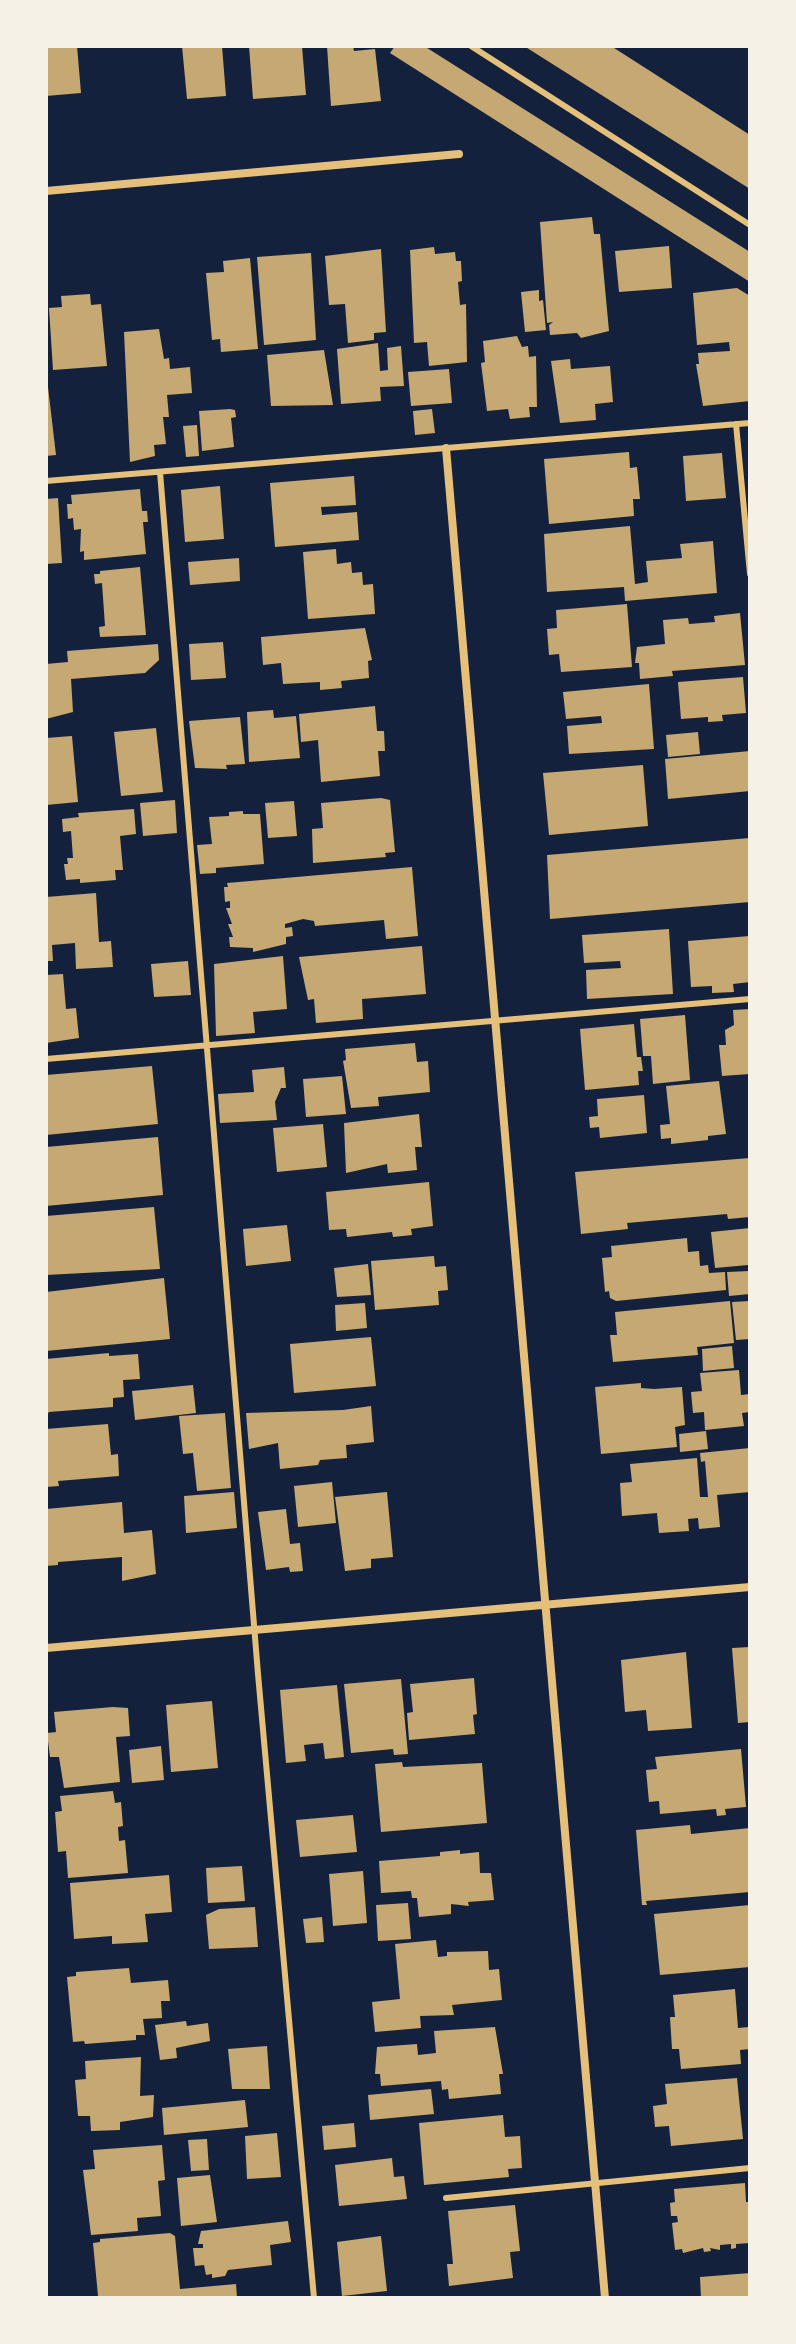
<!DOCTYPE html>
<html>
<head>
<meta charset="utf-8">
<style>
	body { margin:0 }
	#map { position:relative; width:796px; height:2344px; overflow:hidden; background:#14213d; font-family:"Times New Roman",serif }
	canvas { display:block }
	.frame { position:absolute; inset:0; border:48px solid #f6f1e7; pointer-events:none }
</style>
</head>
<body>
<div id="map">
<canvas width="796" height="2344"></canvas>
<div class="frame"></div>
</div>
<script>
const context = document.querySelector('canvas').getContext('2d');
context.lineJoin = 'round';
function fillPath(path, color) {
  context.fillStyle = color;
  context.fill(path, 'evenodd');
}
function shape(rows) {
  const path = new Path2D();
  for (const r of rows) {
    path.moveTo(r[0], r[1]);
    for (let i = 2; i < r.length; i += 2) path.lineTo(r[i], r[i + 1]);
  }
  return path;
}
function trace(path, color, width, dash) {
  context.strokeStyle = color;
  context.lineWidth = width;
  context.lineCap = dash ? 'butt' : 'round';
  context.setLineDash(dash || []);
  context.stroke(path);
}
const building = shape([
	[46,46,77,46,81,93,46,96],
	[182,46,222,46,226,96,187,99],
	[249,46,302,46,306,95,253,99],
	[327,46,353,46,354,51,375,49,381,101,331,106],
	[395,46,424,46,750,252,750,282,390,53],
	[524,46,611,46,750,135,750,189],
	[592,217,594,234,600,234,609,331,581,338,577,333,550,335,549,325,553,322,547,323,540,222],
	[669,246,672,288,619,292,615,251],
	[434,247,435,254,455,252,456,261,461,261,462,281,458,282,460,305,466,304,467,362,429,366,427,342,414,343,410,250],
	[381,249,386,332,374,333,374,340,348,343,345,304,329,305,325,256],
	[311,253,316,340,264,345,257,257],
	[250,258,258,349,221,352,220,339,212,340,206,273,224,272,223,261],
	[737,288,750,296,750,401,703,406,696,364,699,364,698,353,730,351,729,342,697,345,693,293],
	[539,290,539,301,543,300,546,330,525,332,521,292],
	[90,294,91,305,101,304,107,366,53,370,49,308,62,307,61,296],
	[159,329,164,359,169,358,170,369,190,367,192,393,167,395,169,417,163,417,166,444,154,445,155,456,130,462,124,332],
	[517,336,522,347,528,346,529,357,536,356,537,407,529,407,530,417,510,419,508,409,487,411,481,363,485,362,483,341],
	[378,343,380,371,388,370,387,348,401,346,404,386,380,387,381,401,341,404,337,349],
	[324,350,333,405,271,406,267,355],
	[570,359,571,369,610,366,613,402,595,404,596,420,560,423,551,361],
	[449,369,452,403,411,406,408,372],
	[46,370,56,455,46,456],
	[230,409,235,410,236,417,231,418,234,447,202,451,199,411],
	[432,409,435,433,415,435,413,411],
	[197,425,199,456,186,457,183,426],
	[629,452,630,468,637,467,640,499,633,499,634,516,549,524,544,459],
	[722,453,726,498,686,501,683,456],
	[354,476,356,505,321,507,322,515,357,512,359,540,275,547,270,483],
	[220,486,224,539,185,542,181,490],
	[140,489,142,511,147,511,148,522,143,522,146,554,84,560,84,551,80,552,81,529,74,530,73,518,68,519,67,504,72,504,71,495],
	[58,498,62,563,46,564,46,499],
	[630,526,635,584,648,582,646,561,682,558,680,544,713,541,717,593,625,601,624,587,547,592,544,534],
	[336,549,337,564,351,562,352,573,362,572,363,585,373,584,375,614,308,619,303,552],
	[239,558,240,581,190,585,188,562],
	[140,567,146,635,100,637,99,627,105,626,102,583,95,584,94,574,100,574,100,571],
	[627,604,632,667,561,672,559,654,549,655,547,629,557,628,556,610],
	[740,613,745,665,672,671,673,676,640,679,639,663,635,663,637,647,665,644,663,620,688,618,689,624,715,622,714,616],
	[365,628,372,660,368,661,369,678,341,681,342,688,320,690,320,682,283,684,281,663,263,665,261,637],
	[223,642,226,678,191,680,189,644],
	[158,644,159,660,145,673,71,679,73,712,46,719,46,664,68,662,67,651],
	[743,677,746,713,722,715,723,721,708,722,708,717,681,719,678,682],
	[649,684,654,749,569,754,567,726,602,723,601,716,566,719,563,692],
	[375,706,377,731,384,731,385,751,378,751,380,776,321,782,318,740,301,742,299,714],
	[273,710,274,718,296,716,300,758,249,762,247,712],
	[240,717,245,764,226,765,227,769,195,768,189,721],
	[156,728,163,792,121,796,114,732],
	[698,732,700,754,668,757,666,735],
	[72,736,78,802,46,805,46,738],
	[750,751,750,791,668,799,665,759],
	[643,765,648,826,549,835,543,773],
	[381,798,390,800,395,852,385,853,386,857,313,863,312,829,323,828,321,803],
	[175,800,177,833,143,836,140,803],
	[294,801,297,836,268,838,265,803],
	[134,809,136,834,120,836,123,870,115,870,116,880,80,883,80,879,66,880,64,864,68,864,67,858,73,858,71,831,63,832,62,819,79,817,78,813],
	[243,811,243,814,260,814,264,864,216,868,216,873,200,874,197,845,212,844,209,817,229,816,229,812],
	[750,838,750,902,550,919,547,855],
	[412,867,418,936,386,939,384,920,315,926,314,921,303,919,285,924,285,928,292,927,293,936,286,937,286,944,253,952,253,948,230,947,229,937,233,937,228,924,232,924,226,908,230,908,230,901,225,902,224,887,228,887,227,883],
	[96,893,99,942,111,941,113,967,76,969,75,943,52,945,53,961,46,961,46,897],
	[669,929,673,994,587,999,586,970,621,968,620,961,584,963,582,935],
	[750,936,750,982,733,984,734,992,712,993,712,986,691,987,688,941],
	[422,946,426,994,362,999,363,1019,316,1023,314,999,308,1000,299,957],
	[283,956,287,1009,253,1012,255,1033,216,1036,214,964],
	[188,961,191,995,154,997,151,964],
	[63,974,66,1009,76,1008,79,1038,46,1043,46,975],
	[750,1009,750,1074,722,1076,719,1045,726,1045,725,1030,734,1025,733,1010],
	[685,1015,690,1080,653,1084,651,1056,643,1056,640,1019],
	[634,1024,637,1057,641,1057,643,1071,638,1071,639,1085,585,1090,580,1029],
	[415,1043,417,1062,428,1061,430,1092,378,1097,379,1106,351,1108,343,1061,346,1060,345,1049],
	[152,1066,158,1124,46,1135,46,1075],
	[284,1067,286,1088,281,1088,275,1102,277,1120,220,1123,218,1094,254,1092,252,1070],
	[342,1076,346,1114,306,1117,303,1079],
	[719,1081,726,1134,708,1136,708,1140,671,1144,671,1138,661,1139,660,1125,670,1124,666,1086],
	[644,1095,647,1133,600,1138,599,1127,590,1128,589,1117,598,1116,597,1099],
	[419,1114,422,1147,415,1147,417,1170,388,1173,387,1164,346,1173,344,1123],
	[323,1124,327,1167,277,1172,273,1128],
	[158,1137,163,1195,46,1206,46,1147],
	[750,1158,750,1217,728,1219,727,1214,627,1223,628,1229,581,1234,575,1172],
	[429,1182,433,1226,411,1229,412,1235,393,1237,392,1232,347,1237,346,1229,329,1230,326,1192],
	[154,1207,160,1269,46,1275,46,1216],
	[287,1225,291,1261,246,1266,243,1229],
	[750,1228,748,1265,715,1268,711,1232],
	[687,1238,688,1252,699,1251,700,1266,708,1265,709,1273,725,1272,726,1290,616,1301,610,1298,609,1291,605,1292,602,1258,612,1257,611,1246],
	[434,1256,435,1267,446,1266,448,1290,438,1291,439,1305,375,1310,371,1261],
	[368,1264,371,1295,337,1297,334,1268],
	[750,1271,750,1294,729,1296,727,1272],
	[164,1278,170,1339,46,1351,46,1292],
	[730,1301,734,1343,697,1347,698,1355,613,1362,610,1335,617,1335,615,1312],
	[750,1301,750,1339,736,1340,732,1302],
	[365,1303,367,1328,336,1331,335,1305],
	[371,1337,376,1386,294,1393,290,1344],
	[732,1346,734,1368,703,1371,702,1349],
	[109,1353,109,1356,138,1354,140,1379,123,1380,124,1397,113,1398,113,1407,49,1412,46,1416,46,1359],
	[739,1370,741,1395,750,1394,750,1412,742,1413,744,1426,705,1430,704,1412,693,1413,691,1392,702,1391,700,1373],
	[641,1383,641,1388,654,1389,682,1387,685,1425,675,1427,677,1447,601,1454,595,1387],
	[193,1385,196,1413,135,1420,132,1391],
	[371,1406,374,1442,346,1445,347,1458,320,1460,318,1465,280,1469,278,1443,249,1449,246,1413,343,1410],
	[225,1413,231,1488,197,1491,193,1453,183,1454,179,1416],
	[108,1424,111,1455,118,1454,119,1476,58,1481,59,1486,46,1487,46,1429],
	[706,1431,708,1449,680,1452,679,1434],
	[750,1448,750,1492,717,1495,720,1527,699,1529,698,1518,688,1519,689,1531,659,1533,657,1513,622,1516,620,1483,632,1482,630,1464,697,1458,700,1497,708,1497,705,1461,701,1462,700,1453],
	[332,1482,336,1523,298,1527,294,1486],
	[234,1492,237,1528,186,1533,184,1496],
	[387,1492,393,1557,371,1559,371,1568,345,1571,335,1497],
	[122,1502,124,1533,152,1530,156,1574,122,1581,122,1557,58,1562,58,1565,46,1566,46,1509],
	[286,1509,290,1544,300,1543,303,1571,290,1572,289,1567,266,1570,258,1512],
	[750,1647,750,1722,738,1723,732,1648],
	[686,1652,692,1728,648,1731,646,1710,625,1712,621,1660],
	[474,1678,477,1714,473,1715,475,1734,409,1740,407,1713,413,1712,410,1684],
	[401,1679,408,1754,394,1755,393,1749,351,1753,344,1684],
	[337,1685,344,1757,325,1759,323,1743,304,1745,306,1761,286,1763,280,1690],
	[212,1701,218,1768,171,1772,166,1705],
	[113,1707,128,1708,130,1736,116,1737,120,1782,64,1788,59,1757,50,1757,47,1733,56,1732,54,1712],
	[161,1746,164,1780,132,1783,129,1750],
	[741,1749,746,1807,725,1809,726,1815,717,1816,716,1809,660,1814,659,1801,649,1802,646,1770,657,1769,655,1757],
	[402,1762,403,1767,482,1763,487,1823,381,1832,375,1764],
	[113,1791,115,1803,121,1802,123,1826,118,1827,119,1841,125,1840,128,1873,68,1878,66,1851,58,1852,55,1812,62,1811,60,1796],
	[353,1815,357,1852,300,1857,296,1820],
	[690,1825,691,1834,750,1828,750,1892,646,1901,647,1905,642,1905,636,1830],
	[460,1850,460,1854,479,1852,480,1873,491,1873,494,1900,468,1902,469,1906,451,1904,451,1914,419,1917,417,1898,412,1898,411,1891,381,1893,379,1861,440,1856,440,1852],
	[242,1866,245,1901,208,1903,206,1868],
	[363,1871,367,1923,333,1926,329,1874],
	[169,1875,172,1912,145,1914,148,1942,112,1944,112,1936,74,1939,70,1883],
	[408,1903,411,1939,378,1941,376,1905],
	[750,1905,750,1967,660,1975,654,1914],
	[255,1907,258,1947,209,1949,206,1915,219,1909],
	[322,1917,324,1942,306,1943,303,1919],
	[436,1940,438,1957,447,1956,447,1952,488,1951,489,1970,499,1969,502,2000,452,2005,454,2015,420,2016,421,2028,375,2032,372,2002,400,1999,395,1944],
	[129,1968,131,1983,168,1980,170,2001,161,2001,162,2018,143,2019,145,2035,136,2035,136,2040,85,2044,84,2041,73,2042,67,1977,76,1976,76,1972],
	[735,1989,738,2028,749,2027,750,2049,740,2050,741,2064,681,2069,679,2049,672,2049,670,2017,675,2017,673,1995],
	[186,2021,187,2026,208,2023,210,2041,176,2048,177,2058,160,2060,155,2025],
	[495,2027,503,2074,499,2074,501,2094,449,2099,448,2089,442,2090,441,2081,381,2086,380,2074,375,2074,377,2047,417,2044,418,2055,436,2053,434,2031],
	[267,2046,270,2089,232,2089,228,2049],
	[141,2057,140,2096,154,2095,153,2117,120,2122,120,2130,91,2131,90,2116,78,2116,75,2080,86,2079,85,2061],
	[737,2078,743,2139,671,2146,669,2126,655,2127,653,2106,667,2104,665,2084],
	[431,2089,434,2114,370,2120,368,2095],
	[245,2100,248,2127,164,2135,162,2108],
	[503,2115,505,2137,520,2136,522,2168,508,2169,509,2177,424,2185,419,2123],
	[354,2123,356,2147,324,2150,322,2126],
	[277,2133,281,2177,247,2179,245,2136],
	[207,2139,209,2170,191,2171,188,2140],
	[162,2145,165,2180,158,2181,161,2216,137,2218,138,2231,91,2235,83,2170,95,2169,93,2150],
	[392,2158,394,2177,404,2176,407,2199,339,2206,335,2165],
	[210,2175,217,2222,181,2226,177,2178],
	[745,2183,746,2202,750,2202,750,2243,736,2244,736,2248,731,2249,731,2244,720,2245,720,2250,710,2248,711,2251,704,2252,703,2248,683,2253,682,2249,675,2250,672,2223,678,2222,677,2216,671,2216,670,2203,675,2202,674,2189],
	[515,2205,520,2251,510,2252,513,2278,449,2286,447,2264,453,2264,448,2211],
	[288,2221,291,2242,270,2245,272,2265,228,2270,225,2276,212,2278,212,2274,206,2275,204,2265,195,2266,193,2248,203,2248,203,2244,198,2244,201,2231],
	[170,2233,175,2236,180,2289,236,2284,237,2298,98,2296,93,2243,100,2242,100,2239],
	[381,2236,387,2291,342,2296,337,2242],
	[750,2273,750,2298,701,2298,700,2277]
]);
const service = shape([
	[471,46,750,225],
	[736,424,750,574],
	[160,472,258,1674,314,2298],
	[46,481,750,423],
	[46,1059,750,999],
	[446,2198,750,2168]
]);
const minor = shape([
	[46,191,459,154],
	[446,448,605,2298],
	[46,1648,750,1587]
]);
fillPath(building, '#c6a872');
trace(service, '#e5c07b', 6);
trace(minor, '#e5c07b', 8);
</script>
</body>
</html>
